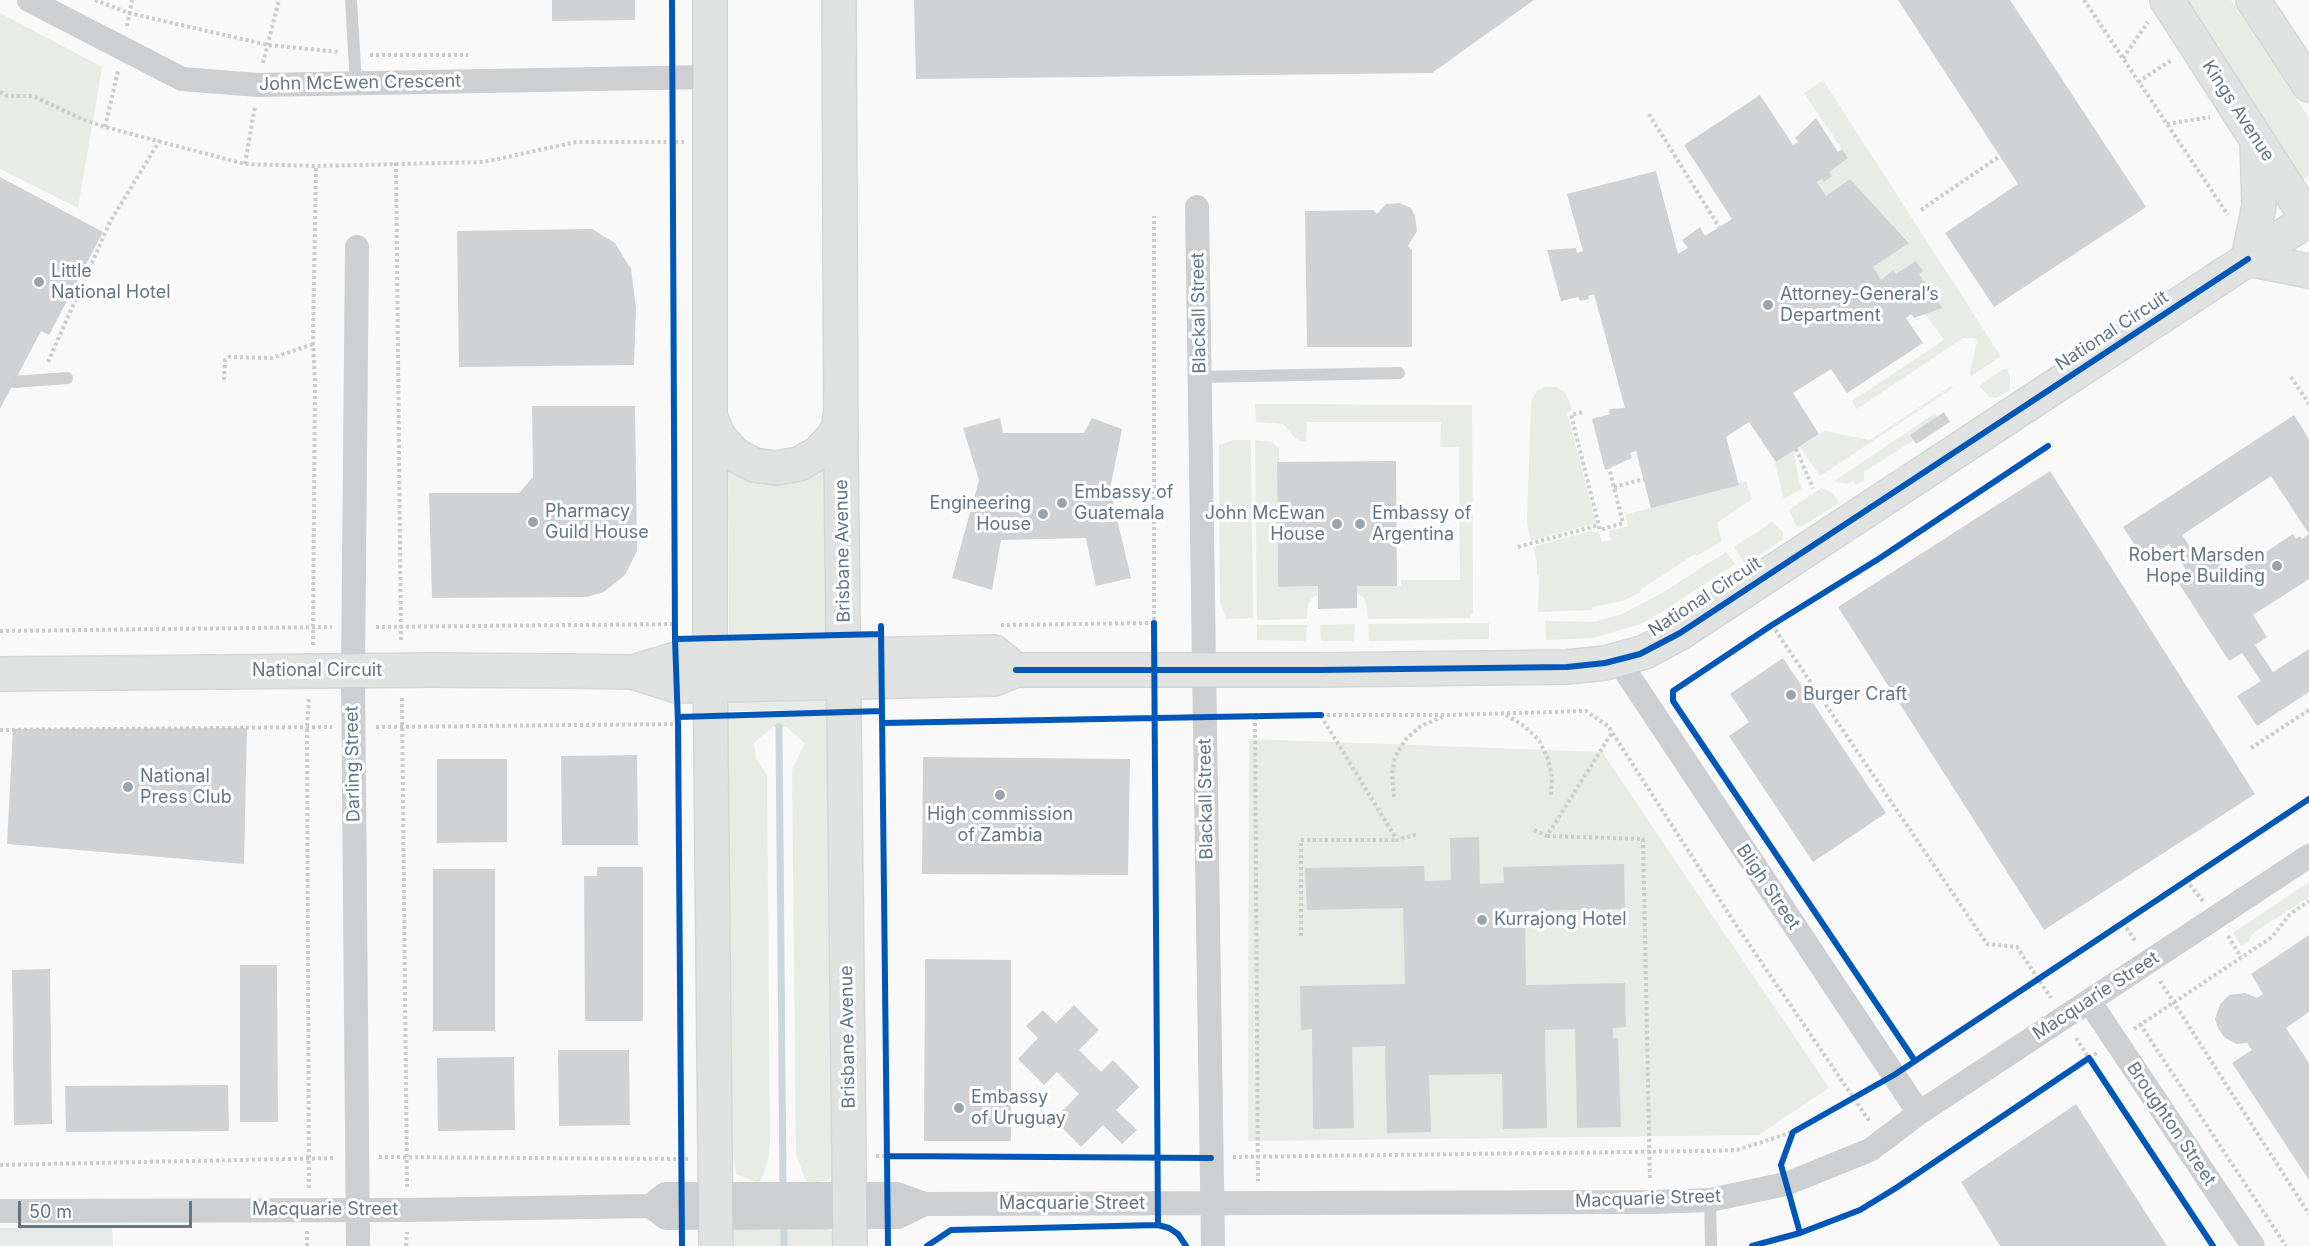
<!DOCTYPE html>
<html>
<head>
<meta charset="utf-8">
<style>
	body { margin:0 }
	#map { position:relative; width:2309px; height:1246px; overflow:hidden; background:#f9f9f9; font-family:Inter,sans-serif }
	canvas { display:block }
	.scale { position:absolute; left:18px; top:1201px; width:174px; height:27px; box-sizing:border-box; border:3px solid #657683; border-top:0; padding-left:8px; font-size:18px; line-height:21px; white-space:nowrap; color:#657683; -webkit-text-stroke:4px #fff; paint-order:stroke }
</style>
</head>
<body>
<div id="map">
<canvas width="2309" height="1246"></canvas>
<div class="scale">50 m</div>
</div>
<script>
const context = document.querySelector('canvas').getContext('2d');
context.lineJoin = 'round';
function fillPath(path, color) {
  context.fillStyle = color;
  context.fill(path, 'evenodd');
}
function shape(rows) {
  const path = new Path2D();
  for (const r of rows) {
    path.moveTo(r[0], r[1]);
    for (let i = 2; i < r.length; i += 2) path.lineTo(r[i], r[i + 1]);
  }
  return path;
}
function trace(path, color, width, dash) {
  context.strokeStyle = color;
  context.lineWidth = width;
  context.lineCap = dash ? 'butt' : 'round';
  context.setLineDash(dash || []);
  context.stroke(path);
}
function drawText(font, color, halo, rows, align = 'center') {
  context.font = font + ' Inter,sans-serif';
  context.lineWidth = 6;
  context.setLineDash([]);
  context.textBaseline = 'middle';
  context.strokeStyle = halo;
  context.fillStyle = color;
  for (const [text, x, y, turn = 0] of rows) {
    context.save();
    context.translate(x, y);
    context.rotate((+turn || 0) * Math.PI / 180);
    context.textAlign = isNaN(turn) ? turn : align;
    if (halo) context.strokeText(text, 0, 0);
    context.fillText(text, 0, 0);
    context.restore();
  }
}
const built = shape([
	[112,1227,113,1246,0,1246,0,1228]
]);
const green = shape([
	[2181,0,2231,0,2309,118,2309,176,2302,180],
	[0,13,102,67,78,208,0,169],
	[1823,80,2000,355,2000,357,1971,376,1970,372,1977,342,1975,338,1963,338,1857,409,1852,401,1944,340,1925,314,1912,264,1896,274,1893,270,1881,280,1873,267,1909,242,1850,179,1826,196,1817,182,1822,179,1824,181,1831,177,1829,172,1848,158,1804,93],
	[2003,369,2007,369,2010,377,2010,390,1997,398,1990,397,1979,386],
	[1951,386,1953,388,1820,476,1800,447,1825,431,1870,440],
	[1555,387,1564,391,1569,401,1572,411,1567,413,1596,523,1531,541,1527,523,1531,404,1533,397,1538,390,1546,387],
	[1255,404,1472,405,1473,614,1471,614,1471,618,1368,619,1366,602,1363,597,1357,594,1357,586,1401,586,1401,580,1460,580,1459,447,1440,447,1441,422,1307,422,1306,441,1302,442,1295,438,1283,424,1256,422],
	[1935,413,1938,417,1914,440,1864,472,1864,480,1856,485,1853,480,1847,484,1834,481],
	[1234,440,1251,440,1253,618,1226,619,1220,601,1219,445],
	[1255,440,1272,442,1279,449,1279,462,1277,463,1278,587,1318,586,1318,595,1312,598,1308,605,1307,619,1257,620],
	[1793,451,1801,489,1784,499,1775,463],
	[825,458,829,632,729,634,728,459],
	[1746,481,1752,499,1717,523,1722,541,1697,556,1695,554,1640,590,1641,592,1623,601,1592,607,1592,610,1538,612,1539,575,1537,575,1537,561,1533,547,1590,531,1599,533,1602,542,1611,540,1609,531,1628,526,1625,515],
	[1821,488,1833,493,1839,503,1801,527,1796,526,1789,510],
	[1772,522,1783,532,1783,539,1745,564,1734,547],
	[1726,552,1735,564,1662,612,1641,624,1593,638,1546,640,1545,621,1595,622,1622,614,1662,593],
	[1489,623,1489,639,1369,641,1368,624],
	[1355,624,1354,641,1321,641,1320,625],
	[1257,625,1307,625,1306,641,1257,640],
	[829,701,834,710,725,711,727,704,731,702],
	[834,715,838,1153,832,1154,832,1174,828,1180,810,1184,805,1179,796,1154,792,770,805,743,786,727,773,727,754,743,756,759,767,775,770,1143,769,1156,762,1179,758,1183,736,1174,733,1157,728,1157,725,717],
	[1249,739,1602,752,1829,1088,1759,1135,1248,1141],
	[2309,882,2309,897,2252,934,2249,941,2241,946,2233,933],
	[732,1224,825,1227,834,1233,838,1246,730,1246]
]);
const stream = shape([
	[779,727,783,1189],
	[784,1221,784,1246]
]);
const building = shape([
	[552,0,635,0,635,20,552,21],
	[914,0,1534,0,1432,73,916,79],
	[1898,0,2010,0,2146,207,1994,307,1945,233,2018,184],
	[1760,95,1793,145,1798,142,1795,138,1816,118,1838,152,1842,149,1848,158,1829,172,1832,176,1824,182,1822,179,1817,182,1826,196,1850,179,1909,243,1873,267,1881,280,1893,270,1896,274,1916,261,1923,271,1919,274,1942,308,1914,318,1911,314,1906,318,1923,343,1847,393,1831,369,1793,393,1819,434,1776,462,1749,422,1726,437,1739,485,1651,508,1636,451,1630,453,1632,458,1605,470,1592,419,1610,414,1609,409,1625,408,1594,294,1588,296,1589,299,1580,301,1578,297,1561,301,1547,250,1576,248,1577,253,1583,251,1567,194,1656,171,1678,254,1688,248,1682,240,1700,227,1705,236,1732,219,1684,145],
	[0,177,103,232,49,335,41,331,0,409],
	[1399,203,1411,208,1415,216,1417,231,1408,246,1412,250,1412,347,1307,347,1305,211,1373,210,1377,214,1386,204],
	[592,229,615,243,631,269,636,309,634,365,459,367,457,231],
	[532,406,635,406,637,551,625,575,604,592,586,597,432,598,429,493,519,493,533,477],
	[1944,412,1950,422,1916,444,1910,435],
	[2294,415,2309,439,2309,579,2253,615,2267,637,2255,645,2273,672,2309,649,2309,692,2257,726,2237,696,2261,681,2242,653,2229,661,2176,579,2187,571,2169,544,2145,560,2123,527],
	[2271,476,2309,534,2302,539,2300,536,2296,539,2293,534,2228,577,2212,553,2200,561,2182,535],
	[1000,418,1003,433,1084,433,1092,418,1122,429,1110,489,1131,578,1096,586,1086,538,1001,540,992,590,952,578,979,480,963,428],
	[1396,461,1397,586,1357,586,1357,608,1320,609,1318,609,1318,586,1278,587,1277,462],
	[2050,471,2255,794,2044,930,1838,607],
	[1783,658,1886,813,1813,862,1729,736,1749,722,1730,694],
	[247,728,244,864,7,844,13,729],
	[637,755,638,845,562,845,561,756],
	[923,757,1130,759,1128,875,922,874],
	[437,759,507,759,507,842,437,843],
	[1479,837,1480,884,1504,883,1503,867,1624,864,1625,909,1525,911,1526,985,1625,983,1626,1027,1613,1028,1613,1038,1618,1038,1621,1127,1577,1128,1575,1029,1545,1030,1547,1128,1503,1129,1502,1074,1429,1075,1431,1132,1387,1133,1385,1046,1352,1047,1354,1128,1313,1129,1312,1029,1301,1030,1300,986,1405,984,1403,908,1307,910,1305,868,1424,866,1425,881,1451,880,1450,838],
	[597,867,643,867,643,1021,585,1021,584,876,597,876],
	[433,869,495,869,495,1031,433,1031],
	[2309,935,2309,1012,2286,1028,2309,1063,2309,1180,2232,1063,2252,1050,2247,1043,2237,1044,2225,1038,2218,1028,2215,1019,2220,1004,2229,995,2245,993,2257,998,2263,994,2251,974],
	[925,959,1011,960,1011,1141,924,1141],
	[240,965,277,965,278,1122,240,1122],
	[50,969,52,1124,14,1125,12,970],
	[1074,1005,1099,1030,1079,1050,1101,1072,1113,1060,1139,1087,1116,1110,1137,1130,1122,1144,1103,1125,1081,1147,1054,1119,1079,1094,1057,1072,1044,1085,1018,1059,1038,1038,1026,1026,1043,1010,1056,1023],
	[558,1050,629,1050,630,1125,559,1126],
	[514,1057,515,1130,438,1131,437,1058],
	[228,1085,229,1131,66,1132,65,1086],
	[2076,1104,2167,1246,2000,1246,1961,1182]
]);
const path = shape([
	[95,0,129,13,268,45,339,52],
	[2084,0,2228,215],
	[127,26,132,0],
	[370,55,468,55],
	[2123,58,2148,22],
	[263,63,279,0],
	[2138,82,2173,59],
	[0,92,7,96,33,96,82,119,105,127,245,164,316,166,484,162,576,142,684,142],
	[1649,114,1719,227],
	[2167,124,2210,117],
	[105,127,118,71],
	[396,163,401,642],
	[245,164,255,106],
	[1921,210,2000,156],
	[48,362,110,222,160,140],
	[2291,377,2309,404],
	[224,380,225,360,229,357,272,358,313,344],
	[1582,412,1571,415,1600,530,1623,523,1609,468],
	[1796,449,1813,488],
	[1614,487,1644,479],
	[1518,547,1599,525],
	[1001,625,1154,623,1154,216],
	[1772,625,1987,944,2017,947,2051,998],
	[376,627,675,624],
	[0,631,332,627],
	[313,645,315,380,313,344,316,166],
	[402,698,407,1188],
	[1321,715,1448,715,1586,711,1608,726,1736,925,1870,1122],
	[1506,715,1524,726,1539,740,1548,759,1552,777,1551,797],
	[1321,716,1397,840,1418,834],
	[1255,717,1258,1181],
	[376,727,678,724],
	[0,730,332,727],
	[2251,748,2309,710],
	[1394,797,1392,773,1395,758,1400,748,1407,738,1421,726,1442,717],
	[1534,830,1547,836,1613,731],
	[1547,836,1643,839,1650,1179],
	[2186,880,2203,901],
	[2123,923,2136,942],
	[1301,936,1301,840,1397,840],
	[2228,936,2241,957],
	[2160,981,2309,1214],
	[2140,1024,2286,1246],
	[2134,1029,2272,937,2290,914,2309,901],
	[2076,1038,2089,1058,2097,1053],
	[876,1156,887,1156],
	[379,1157,689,1159],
	[1233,1157,1704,1151,1737,1150,1793,1132],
	[0,1165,335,1158],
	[309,1188,307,727,309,698],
	[307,1246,307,1231],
	[406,1246,407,1232]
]);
const lane = shape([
	[351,0,356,84],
	[1200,377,1399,373],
	[14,382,67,378],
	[1710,1200,1711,1246]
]);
const street = shape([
	[29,0,182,79,258,85,710,77],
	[1197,207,1213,1246],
	[357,247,353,671,358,1246],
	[1618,660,1919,1113],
	[2089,1001,2253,1246],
	[650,1206,666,1218,887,1217,898,1217,925,1204],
	[0,1211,408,1210,650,1206,665,1194,897,1194,925,1204,1651,1202,1710,1200,1786,1184,1870,1150,1919,1113,2309,856]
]);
const secondary = shape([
	[710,0,710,658,716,1246],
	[839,0,841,450,850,1246],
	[710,416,719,437,734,454,754,465,776,468,799,464,818,453,834,436,839,426,840,415],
	[633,672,676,659,994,652,1016,670],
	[0,674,433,670,563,671,633,672,677,686,994,679,1016,670,1318,670,1567,667,1605,663,1645,652,1680,633,2309,219]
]);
const primary = shape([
	[2167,0,2309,221],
	[2253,0,2309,85],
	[2257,141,2259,206,2248,259,2309,271]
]);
const cycleway = shape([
	[672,0,675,639,678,724,682,1246],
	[1154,623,1158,1225],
	[881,626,888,1246],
	[675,639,881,634],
	[1016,670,1318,670,1567,667,1605,663,1640,654,1680,633,2248,259],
	[678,717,882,711],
	[883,723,1321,715],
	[1915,1061,1673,701,1673,691,1772,625,1880,558,2048,446],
	[887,1156,1211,1158],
	[1800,1233,1781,1165,1793,1132,1894,1075,2309,799],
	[927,1246,951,1230,1158,1225,1169,1228,1178,1234,1186,1246],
	[1752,1246,1800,1233,1860,1210,1896,1188,2089,1058,2213,1246]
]);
const markers = [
	[39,282,6,"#99a4ac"],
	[1768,305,6,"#99a4ac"],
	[1062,503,6,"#99a4ac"],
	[1043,514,6,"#99a4ac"],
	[533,522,6,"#99a4ac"],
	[1337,524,6,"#99a4ac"],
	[1360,524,6,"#99a4ac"],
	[2277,566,6,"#99a4ac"],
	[1791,695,6,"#99a4ac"],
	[128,787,6,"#99a4ac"],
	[1000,795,6,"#99a4ac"],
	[1482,920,6,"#99a4ac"],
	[959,1108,6,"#99a4ac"]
];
const streetNames = [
	["John McEwen Crescent",360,83,-1],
	["Kings Avenue",2238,111,57],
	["Blackall Street",1199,313,-91],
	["National Circuit",2112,331,-33],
	["Brisbane Avenue",843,551,-91],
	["National Circuit",1705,597,-33],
	["National Circuit",317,671],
	["Darling Street",353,764,-91],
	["Blackall Street",1206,799,-91],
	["Bligh Street",1768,887,56],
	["Macquarie Street",2096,996,-33],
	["Brisbane Avenue",848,1037,-91],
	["Broughton Street",2171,1124,56],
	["Macquarie Street",1648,1199,-2],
	["Macquarie Street",1072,1204],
	["Macquarie Street",325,1210]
];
const poiNames = [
	["Little",51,272],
	["National Hotel",51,293],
	["Attorney-General’s",1780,295],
	["Department",1780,316],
	["Embassy of",1074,493],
	["Guatemala",1074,514],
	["Engineering",1031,504,"right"],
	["House",1031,525,"right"],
	["Pharmacy",545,512],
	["Guild House",545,533],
	["John McEwan",1325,514,"right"],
	["House",1325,535,"right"],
	["Embassy of",1372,514],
	["Argentina",1372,535],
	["Robert Marsden",2265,556,"right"],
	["Hope Building",2265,577,"right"],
	["Burger Craft",1803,695],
	["National",140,777],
	["Press Club",140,798],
	["High commission",1000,815,"center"],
	["of Zambia",1000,836,"center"],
	["Kurrajong Hotel",1494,920],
	["Embassy",971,1098],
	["of Uruguay",971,1119]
];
fillPath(built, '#e8e9e9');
fillPath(green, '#e8ebe6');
trace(stream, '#ced6d9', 7);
fillPath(building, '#d0d2d3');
trace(secondary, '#d5d6d7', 36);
trace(primary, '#d5d6d7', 36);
trace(path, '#cbcccd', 4, [3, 3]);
trace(lane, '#cecfd0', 12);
trace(street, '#cecfd0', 24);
trace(secondary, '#e1e2e2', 33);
trace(primary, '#e1e2e2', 33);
trace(cycleway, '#0057b8', 6);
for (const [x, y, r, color] of markers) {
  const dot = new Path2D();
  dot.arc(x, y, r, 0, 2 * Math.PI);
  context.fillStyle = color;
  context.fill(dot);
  trace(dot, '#fff', 2);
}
drawText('18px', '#657683', '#fff', streetNames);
drawText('18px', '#657683', '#fff', poiNames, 'left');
</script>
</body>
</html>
